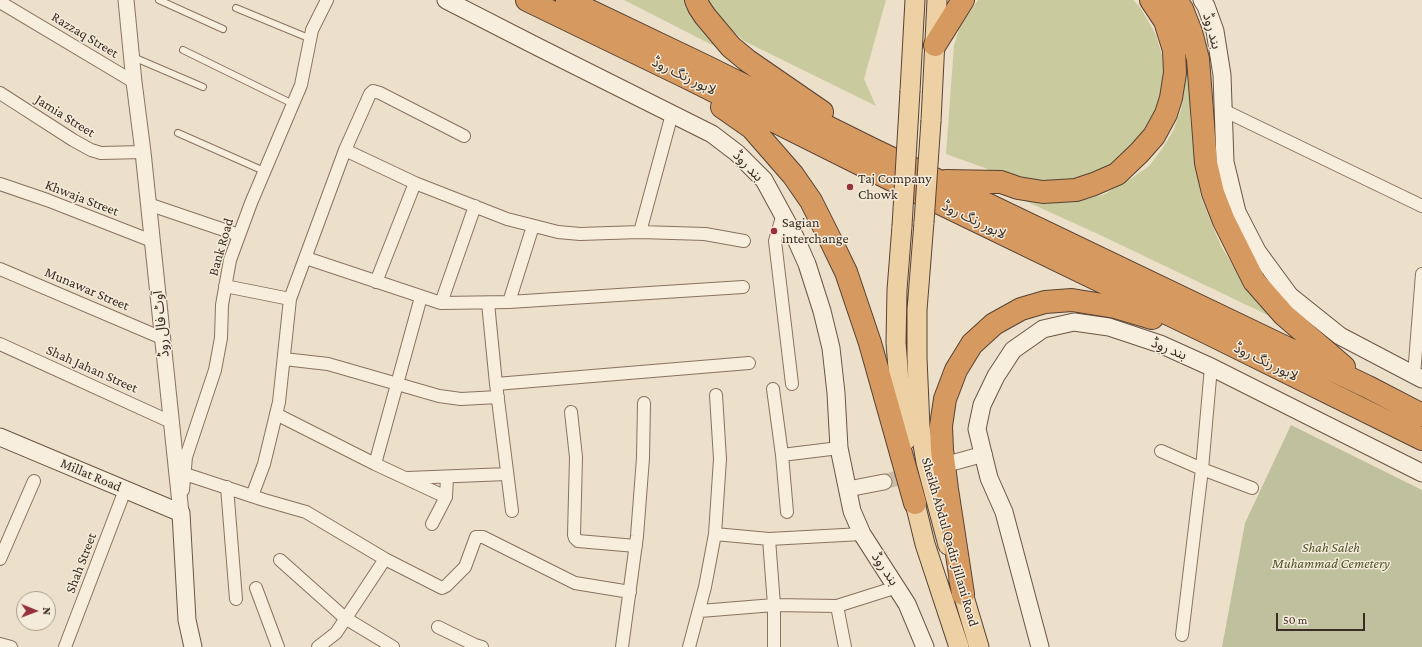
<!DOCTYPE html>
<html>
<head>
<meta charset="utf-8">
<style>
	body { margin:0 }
	#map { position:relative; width:1422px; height:647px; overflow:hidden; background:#ede0ca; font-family:"Crimson Pro",serif }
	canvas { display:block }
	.north { position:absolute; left:16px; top:591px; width:40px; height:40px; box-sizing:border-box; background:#f4ebda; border:1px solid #aa9f90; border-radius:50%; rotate:91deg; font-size:11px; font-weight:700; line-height:16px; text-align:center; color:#3a2c22 }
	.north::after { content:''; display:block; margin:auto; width:14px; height:18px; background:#95323a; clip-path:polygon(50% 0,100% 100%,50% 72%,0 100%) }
	.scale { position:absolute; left:1276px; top:613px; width:89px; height:18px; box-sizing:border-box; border:2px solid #3a2c22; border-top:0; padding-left:5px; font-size:12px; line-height:14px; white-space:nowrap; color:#3a2c22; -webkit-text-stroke:3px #f4ebda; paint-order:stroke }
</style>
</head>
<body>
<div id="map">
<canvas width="1422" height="647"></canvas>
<div class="north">N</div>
<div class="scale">50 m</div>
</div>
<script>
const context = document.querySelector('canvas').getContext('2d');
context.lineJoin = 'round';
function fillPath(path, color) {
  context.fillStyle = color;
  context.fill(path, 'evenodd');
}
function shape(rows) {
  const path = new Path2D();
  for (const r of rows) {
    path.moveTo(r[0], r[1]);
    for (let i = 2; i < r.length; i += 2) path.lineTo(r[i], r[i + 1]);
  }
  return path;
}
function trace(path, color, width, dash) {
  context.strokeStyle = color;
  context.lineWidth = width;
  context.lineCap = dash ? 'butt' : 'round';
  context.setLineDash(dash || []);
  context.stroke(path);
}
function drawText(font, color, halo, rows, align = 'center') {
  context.font = font + ' "Crimson Pro","Noto Sans Arabic",serif';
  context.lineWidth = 3;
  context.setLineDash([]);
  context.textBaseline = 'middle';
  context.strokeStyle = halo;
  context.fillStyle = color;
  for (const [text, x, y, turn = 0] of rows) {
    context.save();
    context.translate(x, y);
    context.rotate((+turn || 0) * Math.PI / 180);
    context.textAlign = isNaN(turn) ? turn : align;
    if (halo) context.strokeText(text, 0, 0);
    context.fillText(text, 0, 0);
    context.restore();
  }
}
const green = shape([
	[624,0,696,0,718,48],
	[708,0,886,0,864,79,876,106,744,41,716,15],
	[978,0,1133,0,1140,7,1156,35,1162,55,1165,77,1162,96,1150,129,1116,166,1066,184,1023,180,990,170,946,154,954,45,960,27],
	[1187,53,1191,83,1190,118,1193,147,1201,198,1221,246,1247,289,1276,319,1100,235,1023,200,1052,201,1087,199,1105,194,1132,178,1149,166,1162,149,1173,131,1181,110,1185,84,1185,68,1183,54]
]);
const cemetery = shape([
	[1291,425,1422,490,1422,647,1222,647,1245,523]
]);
const tertiaryTunnel = shape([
	[884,482,939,466]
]);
const service = shape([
	[159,0,223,29],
	[236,8,311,39],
	[183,50,293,104],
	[133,57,203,87],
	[178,133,264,171]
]);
const minor = shape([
	[0,2,134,82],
	[0,93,73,140,91,150,101,153,143,152],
	[1223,110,1422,206],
	[345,150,415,183,507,219,558,232,580,234,640,232,705,234,744,241],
	[0,184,47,200,152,241],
	[148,204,239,235],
	[783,214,775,241,792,384],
	[640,232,672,114],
	[306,258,441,303,509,302,743,287],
	[0,269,162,338],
	[376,282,415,183],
	[225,286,290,299],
	[509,302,533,226],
	[441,303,475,206],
	[488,303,496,384,512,511],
	[0,344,171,422],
	[284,359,328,364,439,396,461,399,498,397],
	[1414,375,1422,274],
	[496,384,749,363],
	[773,389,782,455,787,512],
	[571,412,576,457,574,535,575,538,578,541,636,546],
	[276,414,375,464,446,497],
	[1161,451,1202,469,1252,488],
	[782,455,839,448],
	[375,464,421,297],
	[185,474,264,500,306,512,385,559,442,588,446,586,465,567,476,537,483,537,575,583,630,592],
	[408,478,507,474],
	[227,487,236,599],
	[183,490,186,457,215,370,221,338,222,305,230,260,251,203,301,85,312,30,327,0],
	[252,496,264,464,279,402,290,299,345,150,370,94,373,91,380,93,464,136],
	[432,524,446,497,447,477],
	[715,534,769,539,862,534],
	[769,539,774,605,774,647],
	[0,559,34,481],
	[280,560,345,618,393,647],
	[256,588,278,647],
	[837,606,845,647],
	[700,611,774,605,837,606,897,587],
	[438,627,475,645,482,647],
	[1182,635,1202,469,1211,367],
	[0,644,11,647],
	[65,647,125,490],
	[318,647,336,633,385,559],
	[622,647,637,536,643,458,644,403],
	[689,647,705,587,715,534,720,459,716,395]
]);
const tertiary = shape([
	[126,0,134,82,143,152,181,513],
	[955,462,984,454],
	[848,489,884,482]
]);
const secondary = shape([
	[446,0,538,47,712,134,737,153,764,180,795,237,807,264,822,311,831,348,836,393,839,448,852,511,862,534,907,604,925,647],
	[1202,0,1206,6,1215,31,1222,75,1225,162,1237,212,1257,251,1290,296,1340,336,1422,379],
	[0,437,181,513,187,620,193,647],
	[1040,647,1004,512,989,478,977,429,982,405,996,376,1013,350,1043,329,1074,322,1109,327,1160,344,1211,367,1422,473]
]);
const primary = shape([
	[910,91,915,0],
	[931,121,937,0],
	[924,222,917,310,917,358,920,427,926,462,948,545],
	[902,226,897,290,896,343,901,406,905,441],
	[912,489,915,503,925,544,959,647],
	[959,580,979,647]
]);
const motorway = shape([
	[527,0,688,78,890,179,1216,337,1422,439],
	[567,0,707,67,872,149,1368,387,1422,415],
	[696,0,699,7,705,16,731,47,748,61,822,112],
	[1175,0,1182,9,1191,32,1198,59,1206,163,1213,193,1224,221,1254,281,1284,315,1344,367],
	[935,45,963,0],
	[722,107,752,128,793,175,811,201,831,241,846,272,870,343,915,503],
	[946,181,1001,182,1018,188,1043,192,1076,190,1094,184,1117,174,1139,153,1154,136,1166,114,1171,98,1175,73,1174,50,1165,21,1151,0],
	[963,594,947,489,942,450,941,426,945,399,956,370,972,344,994,324,1021,309,1045,302,1072,300,1115,307,1152,318]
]);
const primaryBridge = shape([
	[924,222,931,121],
	[902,226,910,91]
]);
const markers = [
	[850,187,4,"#95323a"],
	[774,231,4,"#95323a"]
];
const streetNames = [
	["بند روڈ",1212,31,75],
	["Razzaq Street",85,35,31],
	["لاہور رنگ روڈ",684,76,26],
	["Jamia Street",65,116,32],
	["بند روڈ",748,166,46],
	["Khwaja Street",82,198,21],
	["لاہور رنگ روڈ",974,220,26],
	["Bank Road",221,247,-74],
	["Munawar Street",87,289,23],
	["آوٹ فال روڈ",161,324,-96],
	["بند روڈ",1169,349,22],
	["لاہور رنگ روڈ",1266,362,26],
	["Shah Jahan Street",92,369,24],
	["Millat Road",91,475,23],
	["Sheikh Abdul Qadir Jillani Road",950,542,74],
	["Shah Street",81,563,-69],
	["بند روڈ",885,569,56]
];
const poiNames = [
	["Taj Company",858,179],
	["Chowk",858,195],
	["Sagian",782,223],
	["interchange",782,239]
];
const parkNames = [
	["Shah Saleh",1331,548],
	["Muhammad Cemetery",1331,564]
];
fillPath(green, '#c9cb9e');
fillPath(cemetery, '#bfc09d');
trace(tertiaryTunnel, '#c9bca8', 15, [15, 8]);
trace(service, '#89725f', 8);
trace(minor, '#89725f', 14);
trace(tertiary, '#89725f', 17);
trace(secondary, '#6b5442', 19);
trace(primary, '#574133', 21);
trace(motorway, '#574133', 24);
trace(service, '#f8eedd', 6);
trace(minor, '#f8eedd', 12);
trace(tertiary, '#f8eedd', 15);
trace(secondary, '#f8eedd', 17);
trace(primary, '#edd1a5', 19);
trace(motorway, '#d69a61', 22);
trace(primaryBridge, '#574133', 21, []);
trace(primaryBridge, '#edd1a5', 19);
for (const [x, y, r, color] of markers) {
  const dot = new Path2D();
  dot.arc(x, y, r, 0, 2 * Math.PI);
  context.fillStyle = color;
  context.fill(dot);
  trace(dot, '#f4ebda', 1.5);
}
drawText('14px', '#3a2c22', '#f4ebda', streetNames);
drawText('14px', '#3a2c22', '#f4ebda', poiNames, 'left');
drawText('italic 14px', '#4e552a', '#f4ebda', parkNames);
</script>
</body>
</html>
